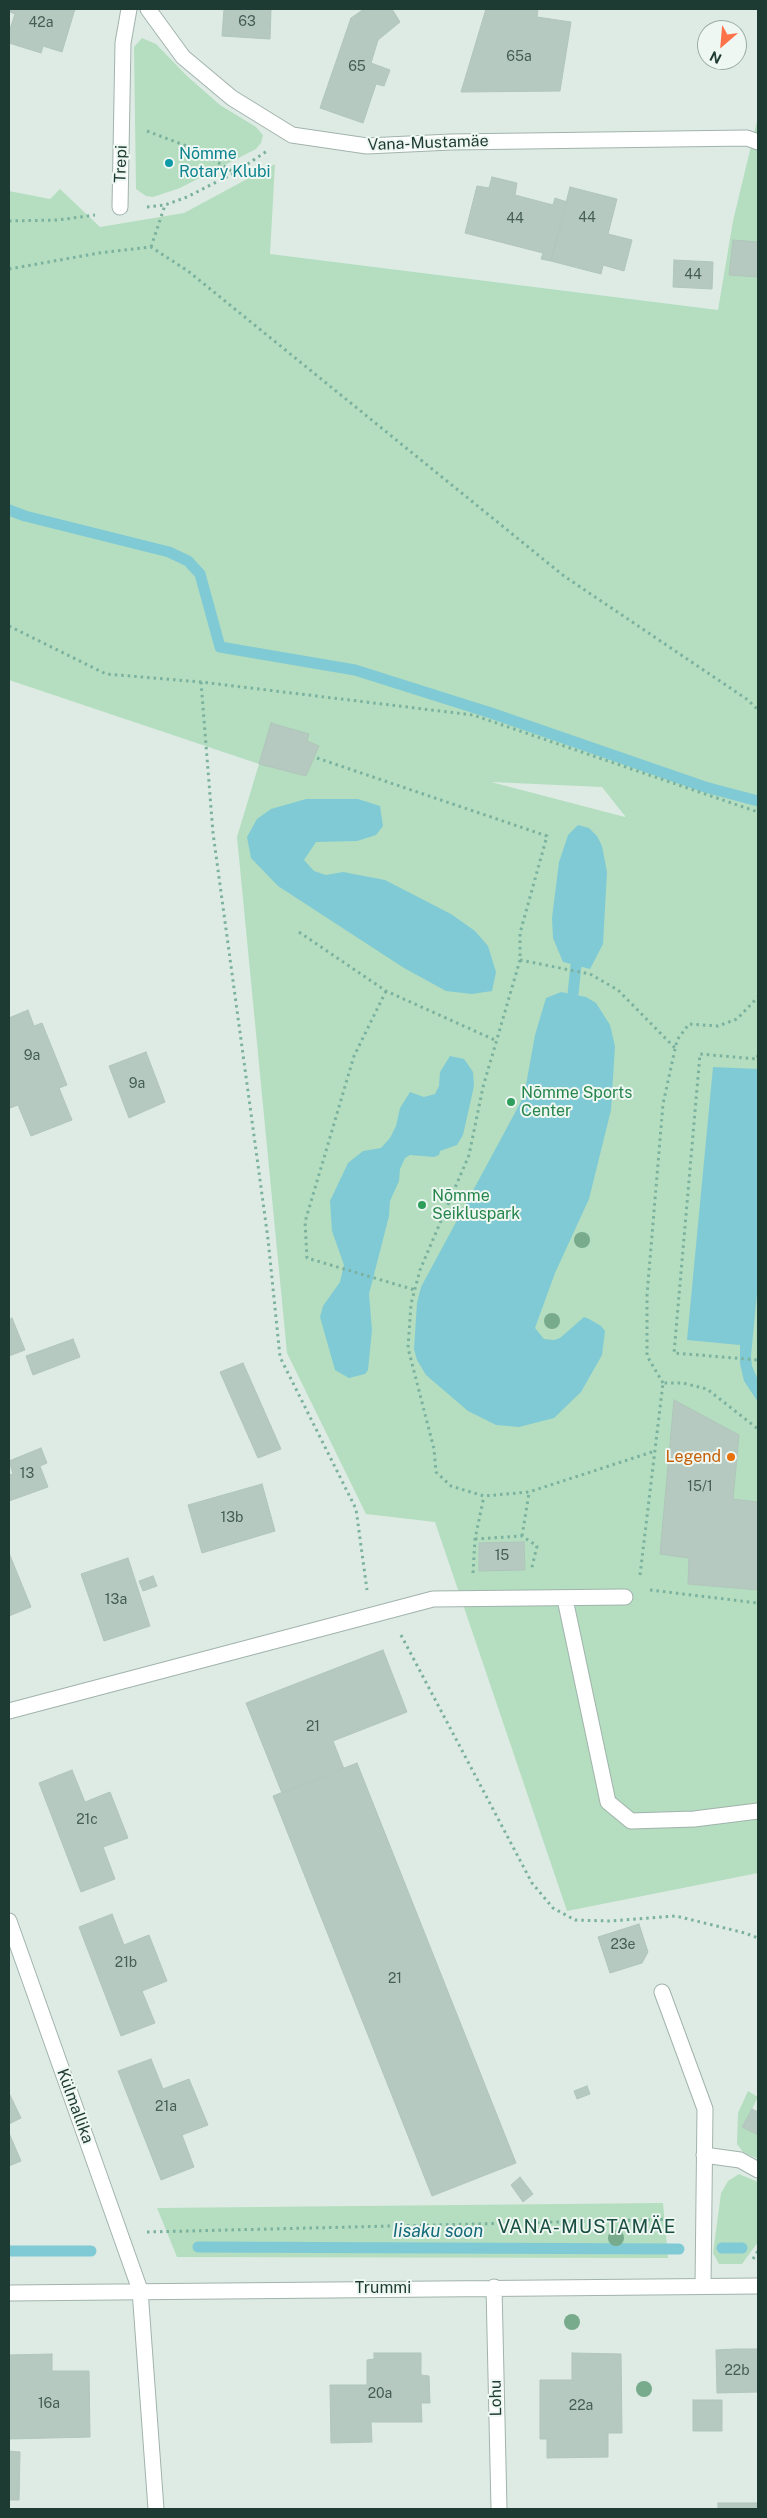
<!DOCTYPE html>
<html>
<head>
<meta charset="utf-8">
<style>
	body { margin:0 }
	#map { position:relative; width:767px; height:2518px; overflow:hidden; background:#deebe5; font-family:"Public Sans",sans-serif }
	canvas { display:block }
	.frame { position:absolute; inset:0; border:10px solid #1e3b33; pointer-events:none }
	.north { position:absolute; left:697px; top:20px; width:50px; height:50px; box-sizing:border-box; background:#eef7f2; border:1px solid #9baca6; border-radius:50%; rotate:207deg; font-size:14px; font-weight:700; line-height:20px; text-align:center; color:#1e3b33 }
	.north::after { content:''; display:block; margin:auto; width:18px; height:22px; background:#fd7249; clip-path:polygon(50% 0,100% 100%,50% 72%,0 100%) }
</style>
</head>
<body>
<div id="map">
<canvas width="767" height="2518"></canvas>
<div class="frame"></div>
<div class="north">N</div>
</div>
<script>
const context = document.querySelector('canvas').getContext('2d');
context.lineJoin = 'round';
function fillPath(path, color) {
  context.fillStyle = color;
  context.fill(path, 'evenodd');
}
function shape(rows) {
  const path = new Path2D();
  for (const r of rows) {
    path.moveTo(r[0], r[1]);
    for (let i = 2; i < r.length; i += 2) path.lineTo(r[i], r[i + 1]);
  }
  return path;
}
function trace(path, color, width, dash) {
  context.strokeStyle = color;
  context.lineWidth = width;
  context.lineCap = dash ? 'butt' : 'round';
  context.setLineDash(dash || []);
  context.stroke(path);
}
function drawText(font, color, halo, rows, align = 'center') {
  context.font = font + ' "Public Sans",sans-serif';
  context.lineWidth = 4;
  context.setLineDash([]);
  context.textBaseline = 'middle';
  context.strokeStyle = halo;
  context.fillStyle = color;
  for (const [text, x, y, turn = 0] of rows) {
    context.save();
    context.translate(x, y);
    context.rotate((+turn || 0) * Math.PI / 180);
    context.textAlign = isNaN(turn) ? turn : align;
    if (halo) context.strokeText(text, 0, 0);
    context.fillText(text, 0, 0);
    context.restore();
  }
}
const green = shape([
	[142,38,156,44,187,76,220,105,256,127,263,135,261,143,256,149,180,188,153,197,146,196,136,189,134,47],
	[758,117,758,1873,567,1911,435,1522,366,1514,287,1353,237,837,259,764,9,680,9,191,50,199,60,189,100,227,184,213,275,164,270,254,718,310,733,221],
	[491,782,602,787,625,816,625,817],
	[748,2091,758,2097,743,2127,758,2135,758,2159,743,2152,737,2144,738,2113],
	[739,2174,758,2182,758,2242,742,2264,719,2264,713,2253,721,2193,728,2181],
	[663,2203,668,2258,177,2257,157,2208]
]);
const water = shape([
	[306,799,358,799,380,806,383,826,376,835,357,841,316,842,304,860,314,871,326,875,343,872,385,880,451,914,475,931,488,946,496,972,492,991,472,994,446,991,404,968,278,886,251,858,247,837,257,819,271,809],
	[578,825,589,828,597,836,602,846,607,872,603,944,590,969,563,962,553,938,552,918,559,862,568,835],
	[561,992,586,997,596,1003,610,1025,615,1046,611,1110,589,1199,555,1273,535,1328,544,1339,554,1340,560,1338,584,1317,589,1319,601,1326,605,1331,602,1355,581,1392,554,1418,519,1427,496,1425,468,1411,426,1375,417,1360,414,1349,417,1303,421,1287,524,1096,535,1035,546,998],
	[450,1056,464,1059,473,1072,474,1086,463,1135,457,1145,440,1151,439,1155,434,1157,410,1155,405,1158,400,1169,399,1181,390,1201,389,1216,369,1294,372,1330,368,1370,365,1374,349,1378,335,1370,320,1317,323,1306,340,1282,344,1265,332,1231,330,1201,348,1163,363,1151,381,1148,390,1138,396,1126,400,1108,410,1092,424,1097,435,1094,439,1086,440,1072],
	[713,1067,758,1069,758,1283,751,1356,752,1366,758,1380,758,1402,744,1381,740,1364,740,1345,687,1340]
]);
const stream = shape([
	[9,510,25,516,169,552,188,561,200,574,220,647,355,670,491,713,705,787,758,801],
	[573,994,576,965],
	[198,2247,679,2249],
	[722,2248,742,2248],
	[9,2251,91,2251]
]);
const building = shape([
	[11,9,75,9,62,52,43,46,41,53,9,43,9,32,15,14,10,12,11,9],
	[224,9,271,9,270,39,222,36,224,9],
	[364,9,392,9,400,22,378,40,371,63,390,70,384,86,376,84,363,123,320,108,351,18,364,9],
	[486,9,538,9,537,17,571,22,560,91,461,92,486,9],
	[492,177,517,183,515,195,553,205,555,198,567,202,551,261,541,259,543,253,465,233,477,186,489,188,492,177],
	[570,187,617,199,608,234,632,240,624,271,603,265,601,274,551,261,570,187],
	[733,240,758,242,758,277,729,275,733,240],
	[674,260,713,262,712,289,673,287,674,260],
	[271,723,309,734,307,741,319,746,306,776,259,764,271,723],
	[28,1010,34,1026,42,1023,67,1085,59,1088,72,1120,31,1136,18,1105,10,1108,9,1104,9,1018,28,1010],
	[146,1052,165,1102,129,1118,109,1066,146,1052],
	[12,1318,25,1350,9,1356,9,1320,12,1318],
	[73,1339,80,1357,33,1375,26,1356,73,1339],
	[243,1363,281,1449,258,1458,220,1372,243,1363],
	[674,1400,739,1435,733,1499,758,1502,758,1590,688,1584,689,1558,660,1554,674,1400],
	[41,1448,47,1463,40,1466,48,1487,9,1501,9,1475,13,1474,9,1461,41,1448],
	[262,1484,275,1531,202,1553,188,1505,262,1484],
	[524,1542,525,1570,479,1571,479,1543,524,1542],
	[9,1553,31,1607,9,1616,9,1553],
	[128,1558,150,1626,104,1641,81,1574,128,1558],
	[153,1576,157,1586,143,1591,139,1581,153,1576],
	[383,1650,407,1712,333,1741,344,1769,282,1793,246,1703,383,1650],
	[357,1763,516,2163,432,2196,273,1796,357,1763],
	[72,1770,85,1802,110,1792,128,1838,103,1847,115,1879,81,1892,39,1783,72,1770],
	[112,1914,124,1945,149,1935,167,1981,142,1991,155,2023,121,2036,79,1927,112,1914],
	[639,1924,648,1952,642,1963,610,1973,598,1937,639,1924],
	[151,2059,163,2089,189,2079,208,2125,182,2135,194,2167,161,2180,118,2071,151,2059],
	[587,2086,590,2094,577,2099,574,2091,587,2086],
	[9,2093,21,2118,9,2124,9,2093],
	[752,2109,758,2112,758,2135,742,2127,752,2109],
	[9,2133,21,2161,9,2166,9,2133],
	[520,2177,533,2194,523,2202,511,2185,520,2177],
	[736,2349,758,2349,758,2392,717,2393,716,2350,736,2349],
	[374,2353,421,2353,421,2375,429,2376,430,2403,421,2403,422,2422,371,2422,372,2442,331,2443,330,2385,367,2385,367,2360,374,2359,374,2353],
	[572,2353,621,2354,622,2433,608,2433,608,2457,547,2458,547,2439,540,2439,540,2380,572,2380,572,2353],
	[52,2354,52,2371,89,2371,90,2437,9,2439,9,2355,52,2354],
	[693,2400,722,2400,722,2431,693,2431,693,2400],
	[9,2451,20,2452,19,2500,9,2500,9,2451],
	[718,2503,758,2503,758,2509,718,2509,718,2503]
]);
const path = shape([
	[147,131,184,145,211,158,233,172],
	[147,207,165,205,187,197,234,173,267,151],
	[9,221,58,220,95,215],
	[151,247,165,205],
	[9,269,99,253,151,247,188,271,564,576,748,700,758,710],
	[9,626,106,674,201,682,473,715,758,812],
	[201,682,213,833,268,1239,280,1357,356,1509,367,1590],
	[317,758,547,836,520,933,520,960,483,1087,469,1155,420,1270,411,1304,408,1348,434,1449,436,1472,451,1486,484,1496,529,1492,655,1451],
	[299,932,386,991,497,1041],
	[520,960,590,974,618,990,675,1048],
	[386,991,354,1056,305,1222,307,1258,415,1290],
	[758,1055,757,1059,700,1054,674,1353,758,1360],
	[663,1383,647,1356,647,1295,663,1104,677,1040,689,1024,718,1026,737,1019,758,997],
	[522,1536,529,1493],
	[475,1539,522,1536,537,1546,531,1571],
	[473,1573,475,1539,484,1496],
	[640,1575,663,1383,683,1383,707,1389,758,1429],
	[650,1590,758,1603],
	[401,1635,532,1883,553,1908,575,1920,609,1921,676,1916,745,1933,758,1938],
	[147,2232,678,2219],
	[753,2259,758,2251]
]);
const lane = shape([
	[565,1599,608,1802,631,1821,694,1819,758,1811],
	[9,1711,433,1599,625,1597],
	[662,1992,705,2109,703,2286],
	[704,2155,740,2160,758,2170],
	[140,2290,156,2509]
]);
const street = shape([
	[148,9,183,57,232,98,292,135,367,146,451,142,747,138,758,142],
	[120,207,123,43,129,9],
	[9,1921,140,2290],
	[494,2287,499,2509],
	[9,2293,758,2286]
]);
const trees = [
	[582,1240],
	[552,1321],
	[616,2238],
	[572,2322],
	[644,2389]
];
const markers = [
	[169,163,5,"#0f9aa8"],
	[511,1102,5,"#2e9e5b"],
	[422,1205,5,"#2e9e5b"],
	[731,1457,5,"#e8710a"]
];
const numberNames = [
	["63",247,22],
	["42a",41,23],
	["65a",519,57],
	["65",357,67],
	["44",587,218],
	["44",515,219],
	["44",693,275],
	["9a",32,1056],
	["9a",137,1084],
	["13",27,1474],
	["15/1",700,1487],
	["13b",232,1518],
	["15",502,1556],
	["13a",116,1600],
	["21",313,1727],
	["21c",87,1820],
	["23e",623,1945],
	["21b",126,1963],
	["21",395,1979],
	["21a",166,2107],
	["22b",737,2371],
	["20a",380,2394],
	["16a",49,2404],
	["22a",581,2406]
];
const streetNames = [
	["Vana-Mustamäe",428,143,-2],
	["Trepi",121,164,-88],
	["Külmallika",75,2106,70],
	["Trummi",383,2288],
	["Lohu",496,2398,-91]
];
const cultureNames = [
	["Nõmme",179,154],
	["Rotary Klubi",179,172]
];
const leisureNames = [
	["Nõmme Sports",521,1093],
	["Center",521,1111],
	["Nõmme",432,1196],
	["Seikluspark",432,1214]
];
const foodNames = [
	["Legend",721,1457]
];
const waterNames = [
	["Iisaku soon",438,2231]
];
const quarterNames = [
	["VANA-MUSTAMÄE",587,2227]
];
fillPath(green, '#b4debf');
fillPath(water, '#80cad5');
trace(stream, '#80cad5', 11);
fillPath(building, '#b6c9c0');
trace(building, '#b0c5bc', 1);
trace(lane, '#a1b3ac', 17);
trace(street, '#a1b3ac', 17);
trace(path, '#7bb19f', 3, [2.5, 4]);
trace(lane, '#fff', 15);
trace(street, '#fff', 15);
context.fillStyle = '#78aa8c';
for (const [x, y] of trees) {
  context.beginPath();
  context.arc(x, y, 8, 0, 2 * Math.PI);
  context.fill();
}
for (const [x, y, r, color] of markers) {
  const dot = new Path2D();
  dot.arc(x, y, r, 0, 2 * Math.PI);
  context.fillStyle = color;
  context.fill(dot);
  trace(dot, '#eef7f2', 2);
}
drawText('14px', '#445e56', null, numberNames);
drawText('16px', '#1e3b33', '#eef7f2', streetNames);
drawText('16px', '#0d838f', '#eef7f2', cultureNames, 'left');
drawText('16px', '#27864d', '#eef7f2', leisureNames, 'left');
drawText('16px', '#c56008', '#eef7f2', foodNames, 'right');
drawText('italic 18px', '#146c7b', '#eef7f2', waterNames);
context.letterSpacing = '1px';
drawText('19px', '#194f41', '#eef7f2', quarterNames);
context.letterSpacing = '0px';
</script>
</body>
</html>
